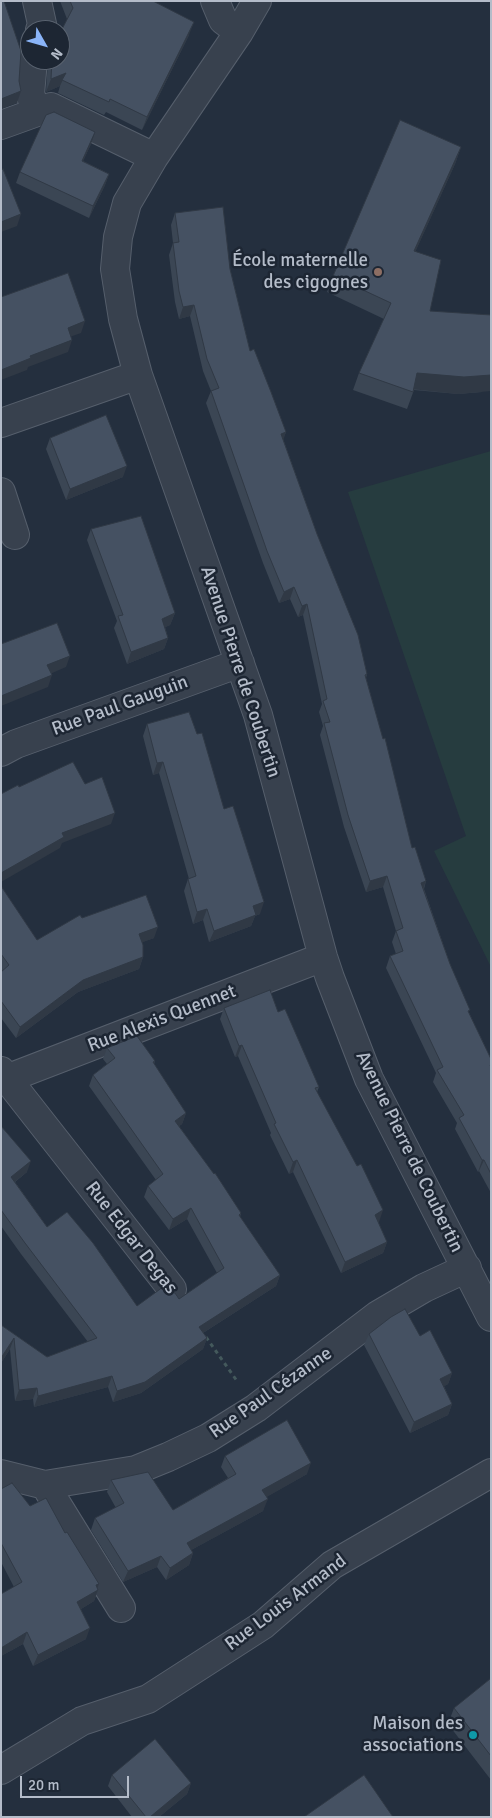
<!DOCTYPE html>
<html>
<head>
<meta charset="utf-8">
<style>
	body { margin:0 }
	#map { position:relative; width:492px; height:1818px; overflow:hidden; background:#242f3e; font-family:Signika,sans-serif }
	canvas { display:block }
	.frame { position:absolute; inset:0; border:2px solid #b4bcc9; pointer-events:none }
	.north { position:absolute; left:20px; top:20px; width:50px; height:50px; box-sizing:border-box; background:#1d2633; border:1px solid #59626f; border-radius:50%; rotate:128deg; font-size:14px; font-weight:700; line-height:20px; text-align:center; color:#b4bcc9 }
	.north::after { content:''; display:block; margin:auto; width:18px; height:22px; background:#8ab4f8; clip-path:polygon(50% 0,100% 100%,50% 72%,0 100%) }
	.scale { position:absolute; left:20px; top:1776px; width:109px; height:22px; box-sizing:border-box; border:2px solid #b4bcc9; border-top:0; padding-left:6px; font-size:15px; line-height:18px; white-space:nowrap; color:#b4bcc9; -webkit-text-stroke:4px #1d2633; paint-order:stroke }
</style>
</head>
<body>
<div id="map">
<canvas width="492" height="1818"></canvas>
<div class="frame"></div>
<div class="north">N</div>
<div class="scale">20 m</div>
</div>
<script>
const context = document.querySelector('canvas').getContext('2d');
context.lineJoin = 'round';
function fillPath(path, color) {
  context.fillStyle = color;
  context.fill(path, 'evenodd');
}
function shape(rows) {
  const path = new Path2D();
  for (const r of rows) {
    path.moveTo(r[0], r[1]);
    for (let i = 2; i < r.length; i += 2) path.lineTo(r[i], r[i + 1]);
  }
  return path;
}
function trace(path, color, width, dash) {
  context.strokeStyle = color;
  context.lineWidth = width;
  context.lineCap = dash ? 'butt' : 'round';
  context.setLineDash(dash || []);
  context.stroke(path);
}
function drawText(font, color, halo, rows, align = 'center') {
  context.font = font + ' Signika,sans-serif';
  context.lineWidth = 5;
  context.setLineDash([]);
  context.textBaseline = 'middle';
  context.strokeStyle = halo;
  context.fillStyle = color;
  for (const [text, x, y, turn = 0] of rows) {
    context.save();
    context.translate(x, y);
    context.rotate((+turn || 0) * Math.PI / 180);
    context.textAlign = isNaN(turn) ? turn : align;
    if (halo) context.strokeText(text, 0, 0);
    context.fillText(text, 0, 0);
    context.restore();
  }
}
const green = shape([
	[491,451,491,967,434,851,466,836,348,492]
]);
const path = shape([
	[206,1337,237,1381]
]);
const minor = shape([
	[37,1,42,24,40,30],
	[215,1,223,20,239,32],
	[257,1,239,32,154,157,127,203,118,237,115,269,123,319,138,375,258,715,323,957,330,978,369,1079,491,1317],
	[33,60,30,94,37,112],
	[1,125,51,107,154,157],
	[1,423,138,375],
	[1,492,15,535],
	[1,752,16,744,240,663],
	[1,1071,172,1289],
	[1,1081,323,957],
	[1,1474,45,1485,136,1470,168,1457,208,1438,256,1408,378,1315,424,1288,467,1268],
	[45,1485,121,1608],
	[1,1770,82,1721,148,1699,263,1625,332,1565,491,1473]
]);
const wall = shape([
	[60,1,153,1,189,35,142,130,106,112,104,115,58,93,60,86,46,92,48,60,60,60,67,19],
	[91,144,83,161,109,174,105,185,89,218,16,183,20,172],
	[461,147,455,164,415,252,430,311,482,392,458,394,414,390,407,409,353,390,359,373,384,319,327,292,333,276],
	[175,213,230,269,250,351,286,432,283,439,367,674,366,678,412,848,426,881,424,889,450,964,469,1013,491,1059,491,1193,479,1171,478,1172,455,1129,457,1123,433,1082,436,1073,386,968,390,956,396,954,392,942,396,931,383,887,366,892,344,827,320,735,323,726,319,712,322,704,303,615,298,617,290,599,279,603,263,563,206,403,211,391,203,371,190,316,179,319,175,302,169,255,173,243,171,225],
	[50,438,123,477,66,500,46,449],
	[91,529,175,613,170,625,165,627,168,638,164,649,127,664,114,628,117,621,87,540],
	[147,724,224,809,260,914,255,916,251,926,209,942,203,920,193,924,184,891,188,879,189,879,159,773,153,775,143,736],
	[1,886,37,940,82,918,154,938,142,942,143,957,139,969,78,992,16,1038,1,1018],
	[224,1008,278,1012,319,1087,317,1092,379,1222,378,1222,387,1242,383,1253,341,1273,293,1172,289,1174,270,1135,271,1133,238,1056,235,1057,220,1019],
	[107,1048,155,1061,154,1064,186,1113,182,1124,179,1126,241,1213,240,1217,280,1275,276,1286,203,1333,207,1338,203,1349,141,1393,113,1402,108,1387,34,1407,33,1399,15,1401,10,1349,1,1363,1,1325,47,1357,88,1342,21,1254,1,1226,1,1126,27,1172,15,1182,47,1227,137,1306,179,1299,217,1273,187,1219,169,1230,144,1197,148,1186,156,1180,89,1086,93,1075,107,1064,103,1059],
	[369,1334,420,1336,452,1373,448,1384,444,1386,452,1404,448,1415,410,1433,364,1345],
	[225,1456,307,1474,266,1497,263,1511,191,1550,193,1553,189,1565,166,1580,157,1567,123,1582,91,1530,95,1518,116,1508,107,1492,111,1480,173,1510,228,1478,221,1467],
	[1,1489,30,1506,65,1533,99,1584,97,1588,98,1590,94,1601,81,1609,86,1639,33,1666,23,1644,1,1656,1,1594,14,1587,1,1562],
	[491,1681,491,1780,448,1724,454,1708],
	[112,1775,191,1783,187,1794,159,1817,132,1817,108,1786]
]);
const shadedWall = shape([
	[194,22,189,35,142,130,147,117],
	[66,73,60,86,46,92,51,79],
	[21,91,17,103,1,109,1,99],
	[95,132,91,144,78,172,82,161],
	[461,147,455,164,408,268,414,251],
	[109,174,105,185,89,218,93,206],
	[21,214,17,226,1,232,1,222],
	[194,305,190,316,179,319,183,307],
	[85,321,81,333,64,339,68,328],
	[72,340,68,352,28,367,27,370,1,380,1,370,30,356],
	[417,373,491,375,491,391,458,394,411,389],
	[286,432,282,444,281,434],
	[127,466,123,477,66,500,70,489],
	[294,587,290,599,279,603,284,592],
	[307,604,303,615,298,617,302,606],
	[175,613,170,625,158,631,162,619],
	[168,638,164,649,127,664,131,652],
	[70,656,66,667,43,677,47,665],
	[52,675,48,687,1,706,1,696],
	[163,762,159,773,153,775,157,763],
	[115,813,111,824,62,843,60,848,1,882,1,873,62,833],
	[387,876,383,887,366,892,370,881],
	[426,881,422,892,421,883],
	[264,902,260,914,255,916,251,926,209,942,214,931,253,906],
	[207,909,203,920,193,924,197,912],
	[158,927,154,938,135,945,139,934],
	[143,957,139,969,78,992,16,1038,20,1027,83,980],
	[242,1045,238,1056,235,1057,239,1046],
	[186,1113,182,1124,171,1132,175,1121],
	[297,1160,293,1172,289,1174,293,1162],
	[482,1160,484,1160,479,1171,478,1172],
	[31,1161,27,1172,7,1188,11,1177],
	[191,1208,187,1219,169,1230,173,1219],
	[383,1210,379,1222,371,1227,375,1215],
	[387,1242,383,1253,341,1273,345,1262],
	[280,1275,276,1286,195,1338,199,1327],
	[14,1338,10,1349,1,1363,1,1358],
	[207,1338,203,1349,141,1393,113,1402,117,1391],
	[452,1373,448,1384,436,1391,440,1379],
	[112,1376,108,1387,34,1407,38,1396],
	[37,1388,33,1399,15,1401,19,1390],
	[452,1404,448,1415,410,1433,414,1422],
	[311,1463,307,1474,258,1502,262,1490],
	[268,1499,263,1511,182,1555,187,1543],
	[193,1553,189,1565,166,1580,170,1568],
	[161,1556,157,1567,123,1582,128,1571],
	[99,1584,96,1591,98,1590,94,1601,73,1614,77,1602,96,1585],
	[90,1628,86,1639,33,1666,38,1655],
	[27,1632,23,1644,1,1656,1,1648],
	[191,1783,187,1794,159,1817,150,1817]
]);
const building = shape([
	[1,1,4,1,21,51,19,81,21,91,1,99,1,1],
	[70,1,153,1,194,22,147,117,110,99,109,102,62,80,66,73,51,79,52,60,60,60,60,33,73,8,70,1],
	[54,112,95,132,82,161,109,174,93,206,20,172,46,115,54,112],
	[400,120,461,147,414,251,441,260,430,311,491,315,491,375,464,377,417,373,413,392,359,373,391,303,333,276,400,120],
	[3,169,21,214,1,222,1,170,3,169],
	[223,207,230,269,250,351,254,349,271,392,286,432,281,434,317,534,358,635,367,674,365,675,383,739,385,738,412,848,415,847,426,881,421,883,450,964,470,1010,468,1011,491,1059,491,1064,490,1065,491,1067,491,1174,484,1160,482,1160,459,1118,464,1115,437,1070,443,1067,390,956,403,951,396,931,403,928,387,876,370,881,348,815,324,723,330,722,323,701,327,699,307,604,302,606,294,587,284,592,267,551,211,391,219,388,207,359,194,305,183,307,179,291,173,243,179,242,175,213,223,207],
	[68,273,85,321,68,328,72,340,30,356,31,358,1,370,1,297,68,273],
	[106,415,127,466,70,489,50,438,106,415],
	[141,516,175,613,162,619,168,638,131,652,118,616,123,615,91,529,141,516],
	[57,623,70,656,47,665,52,675,1,696,1,644,57,623],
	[189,712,197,734,202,733,224,809,233,806,264,902,253,906,256,915,214,931,207,909,197,912,188,879,196,876,163,762,157,763,147,724,189,712],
	[73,762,85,784,102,777,115,813,62,833,64,837,1,873,1,794,18,785,19,787,73,762],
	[1,886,37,940,80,915,82,918,146,895,158,927,139,934,143,945,143,957,83,980,20,1027,1,1001,1,972,9,965,1,954,1,886],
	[270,990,278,1012,285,1009,319,1087,315,1088,357,1166,361,1164,383,1210,375,1215,387,1242,345,1262,297,1160,293,1162,274,1124,276,1123,242,1045,239,1046,224,1008,270,990],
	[137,1036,155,1061,153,1062,186,1113,175,1121,214,1174,215,1173,241,1213,239,1215,280,1275,199,1327,207,1338,145,1382,117,1391,112,1376,38,1396,37,1388,19,1390,14,1338,1,1358,1,1325,47,1357,97,1338,25,1243,1,1210,1,1126,31,1161,11,1177,47,1227,67,1212,93,1243,137,1306,163,1287,170,1292,175,1293,179,1299,224,1268,191,1208,173,1219,148,1186,163,1174,93,1075,115,1058,107,1048,137,1036],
	[405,1309,420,1336,430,1330,452,1373,440,1379,452,1404,414,1422,369,1334,391,1317,405,1309],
	[287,1420,311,1463,262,1490,268,1499,187,1543,193,1553,170,1568,161,1556,128,1571,95,1518,124,1503,111,1480,148,1472,173,1510,236,1474,225,1456,287,1420],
	[12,1483,30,1506,46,1498,65,1533,67,1532,99,1584,96,1585,98,1590,77,1602,90,1628,38,1655,27,1632,1,1648,1,1594,22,1582,1,1543,1,1489,12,1483],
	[490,1679,491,1681,491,1756,454,1708,490,1679],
	[155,1739,191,1783,150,1817,146,1817,112,1775,155,1739],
	[364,1775,393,1817,304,1817,364,1775]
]);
const markers = [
	[378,272,5,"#8d6e63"],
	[473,1735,5,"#0f9aa8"]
];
const poiNames = [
	["École maternelle",368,261],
	["des cigognes",368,283],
	["Maison des",463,1724],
	["associations",463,1746]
];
const streetNames = [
	["Avenue Pierre de Coubertin",240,672,72],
	["Rue Paul Gauguin",120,706,-20],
	["Rue Alexis Quennet",162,1019,-21],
	["Avenue Pierre de Coubertin",409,1152,64],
	["Rue Edgar Degas",131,1238,52],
	["Rue Paul Cézanne",271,1393,-35],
	["Rue Louis Armand",286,1603,-37]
];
fillPath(green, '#263c3f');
trace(minor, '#565f6c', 30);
trace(path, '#44595c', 3, [4, 4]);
trace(minor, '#38414e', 28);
fillPath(wall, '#3b4654');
fillPath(shadedWall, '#303945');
fillPath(building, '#455162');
trace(building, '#303945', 1);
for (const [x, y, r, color] of markers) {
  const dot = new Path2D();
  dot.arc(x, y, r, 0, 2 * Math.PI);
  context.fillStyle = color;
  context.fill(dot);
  trace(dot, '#1d2633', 2);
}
drawText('19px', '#b4bcc9', '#1d2633', poiNames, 'right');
drawText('19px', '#b4bcc9', '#1d2633', streetNames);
</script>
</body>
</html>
